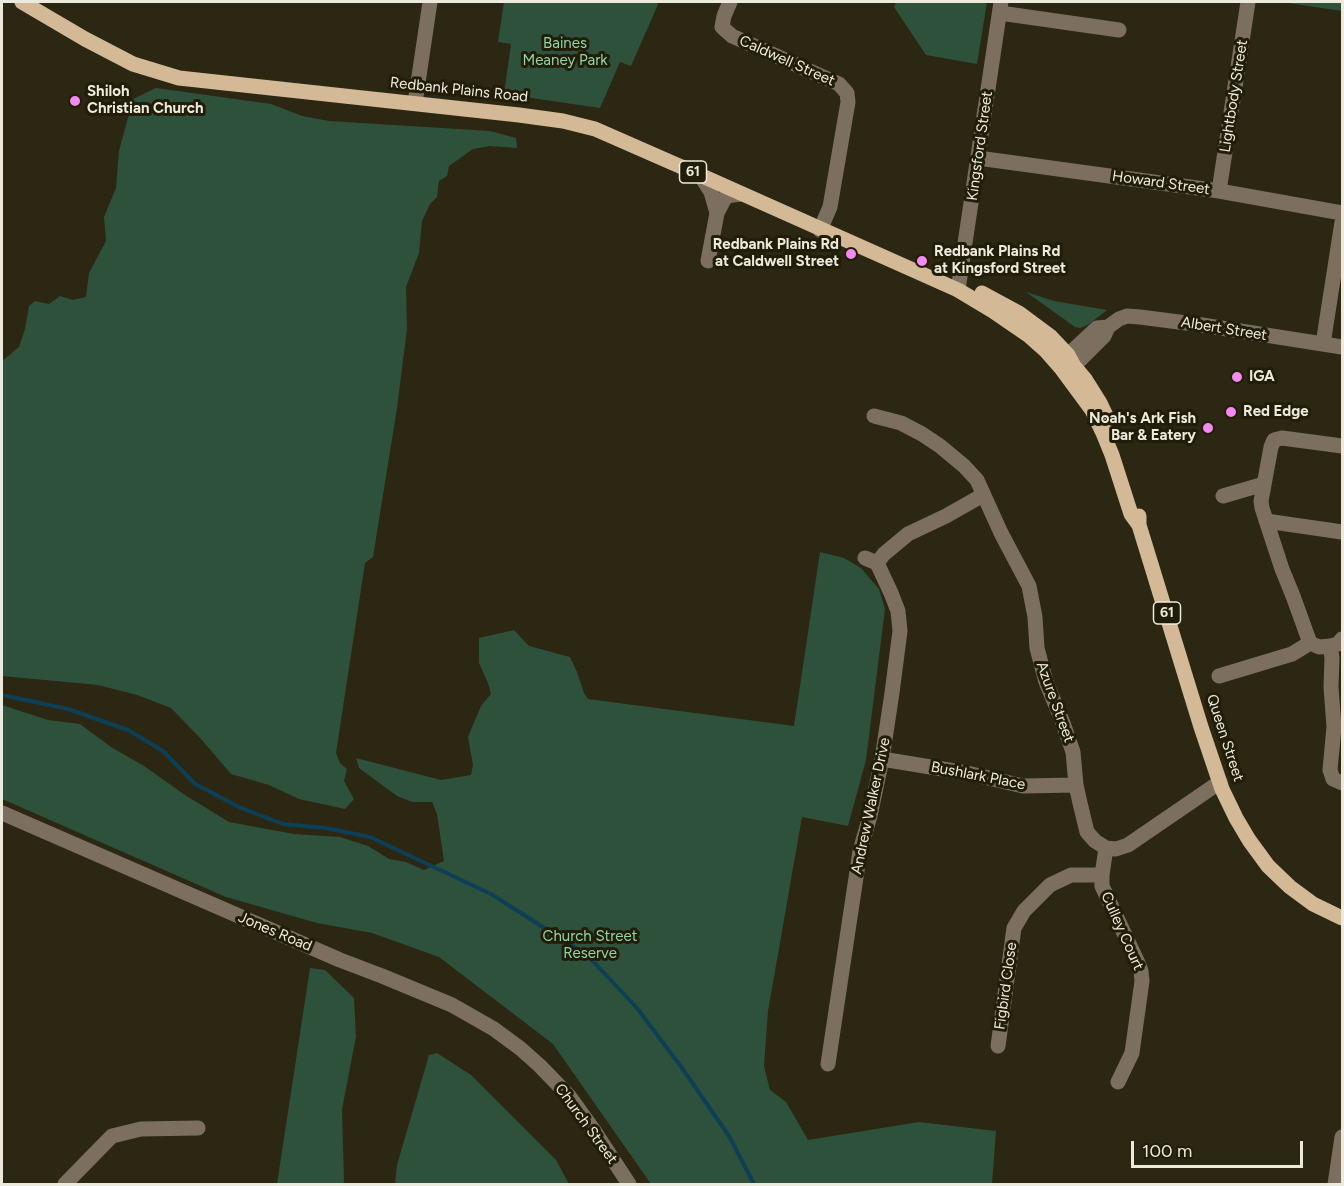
<!DOCTYPE html>
<html>
<head>
<meta charset="utf-8">
<style>
	body { margin:0 }
	#map { position:relative; width:1344px; height:1186px; overflow:hidden; background:#2b2712; font-family:Figtree,sans-serif }
	canvas { display:block }
	.frame { position:absolute; inset:0; border:3px solid #eceadd; pointer-events:none }
	.scale { position:absolute; left:1131px; top:1141px; width:172px; height:27px; box-sizing:border-box; border:3px solid #eceadd; border-top:0; padding-left:8px; font-size:18px; line-height:21px; white-space:nowrap; color:#eceadd; -webkit-text-stroke:4px #211d08; paint-order:stroke }
</style>
</head>
<body>
<div id="map">
<canvas width="1344" height="1186"></canvas>
<div class="frame"></div>
<div class="scale">100 m</div>
</div>
<script>
const context = document.querySelector('canvas').getContext('2d');
context.lineJoin = 'round';
function fillPath(path, color) {
  context.fillStyle = color;
  context.fill(path, 'evenodd');
}
function shape(rows) {
  const path = new Path2D();
  for (const r of rows) {
    path.moveTo(r[0], r[1]);
    for (let i = 2; i < r.length; i += 2) path.lineTo(r[i], r[i + 1]);
  }
  return path;
}
function trace(path, color, width, dash) {
  context.strokeStyle = color;
  context.lineWidth = width;
  context.lineCap = dash ? 'butt' : 'round';
  context.setLineDash(dash || []);
  context.stroke(path);
}
function drawText(font, color, halo, rows, align = 'center') {
  context.font = font + ' Figtree,sans-serif';
  context.lineWidth = 6;
  context.setLineDash([]);
  context.textBaseline = 'middle';
  context.strokeStyle = halo;
  context.fillStyle = color;
  for (const [text, x, y, turn = 0] of rows) {
    context.save();
    context.translate(x, y);
    context.rotate((+turn || 0) * Math.PI / 180);
    context.textAlign = isNaN(turn) ? turn : align;
    if (halo) context.strokeText(text, 0, 0);
    context.fillText(text, 0, 0);
    context.restore();
  }
}
const green = shape([
	[504,2,659,2,631,66,620,62,600,108,504,94,511,44,498,42],
	[896,2,987,2,977,64,926,55,894,7],
	[1281,2,1342,2,1342,11],
	[156,88,271,104,302,116,329,121,490,131,516,138,517,148,490,146,473,149,449,166,447,176,439,181,437,197,430,204,422,221,419,253,406,287,407,329,397,408,373,557,365,563,336,753,340,763,347,769,344,781,354,799,345,809,299,799,269,785,231,774,201,739,171,708,137,695,98,685,2,676,2,361,19,347,25,329,29,306,35,301,49,304,60,296,73,300,86,297,89,273,106,241,104,217,116,188,119,151,133,99],
	[1026,292,1054,301,1107,310,1088,325,1080,328,1075,327],
	[820,552,844,558,861,568,879,589,885,609,866,760,848,826,802,817,768,1011,764,1066,770,1090,786,1102,808,1140,919,1122,996,1131,992,1184,651,1184,553,1044,439,957,372,933,317,923,226,897,2,799,2,705,48,720,80,724,111,747,144,766,185,795,229,822,294,834,340,837,368,846,389,859,406,862,424,870,444,861,437,814,432,802,412,802,397,796,359,768,356,758,441,780,471,775,473,765,468,737,481,706,491,694,488,683,479,663,479,638,514,630,529,646,570,657,577,672,584,693,588,699,794,726],
	[310,968,325,970,354,998,356,1037,342,1109,344,1184,277,1184],
	[437,1053,471,1075,556,1160,569,1184,395,1184,397,1165,429,1055]
]);
const stream = shape([
	[2,695,68,709,128,730,163,751,195,784,241,808,283,824,326,828,370,837,491,894,557,936,589,957,637,1008,682,1068,729,1136,754,1184]
]);
const minor = shape([
	[730,2,724,16,722,27,732,36,839,84,847,93,848,102,830,207,820,230],
	[1000,13,1119,30],
	[415,103,430,2],
	[978,158,1219,191,1342,213],
	[700,175,711,192,717,213,726,196,741,194],
	[1219,191,1248,2],
	[708,261,717,213],
	[958,290,1001,2],
	[1323,344,1342,222],
	[1062,366,1068,355,1097,328,1108,327,1119,319,1127,316,1140,317,1202,325,1342,347],
	[1064,368,1074,366,1104,336,1108,327],
	[874,416,901,423,922,434,940,446,964,466,977,480,1001,533,1029,586,1035,617,1037,648,1046,682,1063,723,1073,752,1076,785,1080,803,1087,832,1095,841,1106,848,1116,849,1128,845,1220,782],
	[1342,446,1282,438,1274,440,1271,447,1261,501,1262,508,1282,569,1293,596,1310,643,1319,647,1330,646,1338,644,1342,639],
	[1223,496,1264,484],
	[1266,521,1342,532],
	[877,563,884,554,908,534,946,516,983,495],
	[1330,646,1332,658,1331,687,1334,727,1330,770,1333,779,1342,783],
	[1219,676,1292,654,1310,643],
	[882,759,967,773,1023,786,1076,785],
	[2,813,340,960,382,976,452,1005,494,1029,521,1049,540,1066,569,1096,595,1132,629,1184],
	[1106,848,1102,875,1102,886,1138,963,1141,971,1142,981,1132,1053,1118,1082],
	[998,1046,1014,928,1024,911,1050,885,1071,875,1102,875],
	[828,1064,860,851,870,816,882,759,892,693,900,631,898,611,891,593,877,563,865,558],
	[65,1184,112,1136,141,1129,198,1128],
	[1335,1184,1342,1137]
]);
const major = shape([
	[22,2,85,39,133,64,179,78,519,115,563,121,595,129,700,175,958,290,993,311,1028,335,1046,351,1061,368,1092,410,1103,433,1112,455,1131,514,1139,525],
	[982,293,1019,313,1050,336,1068,355,1074,366,1085,379,1100,403,1109,422],
	[1139,516,1139,525,1201,727,1222,789,1236,818,1249,840,1268,866,1290,887,1313,904,1342,918]
]);
const markers = [
	[75,101,6,"#f489f1"],
	[851,254,6,"#f489f1"],
	[922,261,6,"#f489f1"],
	[1237,377,6,"#f489f1"],
	[1231,412,6,"#f489f1"],
	[1208,428,6,"#f489f1"]
];
const shields = [
	[693,172,27],
	[1167,613,27]
];
const shieldNames = [
	["61",693,172],
	["61",1167,613]
];
const parkNames = [
	["Baines",565,44],
	["Meaney Park",565,61],
	["Church Street",590,937],
	["Reserve",590,954]
];
const streetNames = [
	["Caldwell Street",787,61,24],
	["Redbank Plains Road",459,90,6],
	["Lightbody Street",1234,96,-81],
	["Kingsford Street",980,146,-82],
	["Howard Street",1161,183,8],
	["Albert Street",1224,329,9],
	["Azure Street",1055,702,70],
	["Queen Street",1225,738,72],
	["Bushlark Place",978,776,11],
	["Andrew Walker Drive",871,806,-78],
	["Culley Court",1122,931,66],
	["Jones Road",275,932,23],
	["Figbird Close",1006,986,-82],
	["Church Street",586,1124,54]
];
const poiNames = [
	["Shiloh",87,92],
	["Christian Church",87,109],
	["Redbank Plains Rd",839,245,"right"],
	["at Caldwell Street",839,262,"right"],
	["Redbank Plains Rd",934,252],
	["at Kingsford Street",934,269],
	["IGA",1249,377],
	["Red Edge",1243,412],
	["Noah's Ark Fish",1196,419,"right"],
	["Bar & Eatery",1196,436,"right"]
];
fillPath(green, '#2e513c');
trace(stream, '#0d4057', 4);
trace(minor, '#7c6f5f', 15);
trace(major, '#d4b997', 15);
for (const [x, y, r, color] of markers) {
  const dot = new Path2D();
  dot.arc(x, y, r, 0, 2 * Math.PI);
  context.fillStyle = color;
  context.fill(dot);
  trace(dot, '#211d08', 2);
}
for (const [x, y, w] of shields) {
  const box = new Path2D();
  box.roundRect(x - w / 2, y - 11, w, 22, 4.5);
  context.fillStyle = '#211d08';
  context.fill(box);
  trace(box, '#eceadd', 1.5);
}
drawText('bold 14px', '#eceadd', null, shieldNames);
drawText('15px', '#8ed5aa', '#211d08', parkNames);
drawText('15px', '#eceadd', '#211d08', streetNames);
drawText('bold 15px', '#eceadd', '#211d08', poiNames, 'left');
</script>
</body>
</html>
